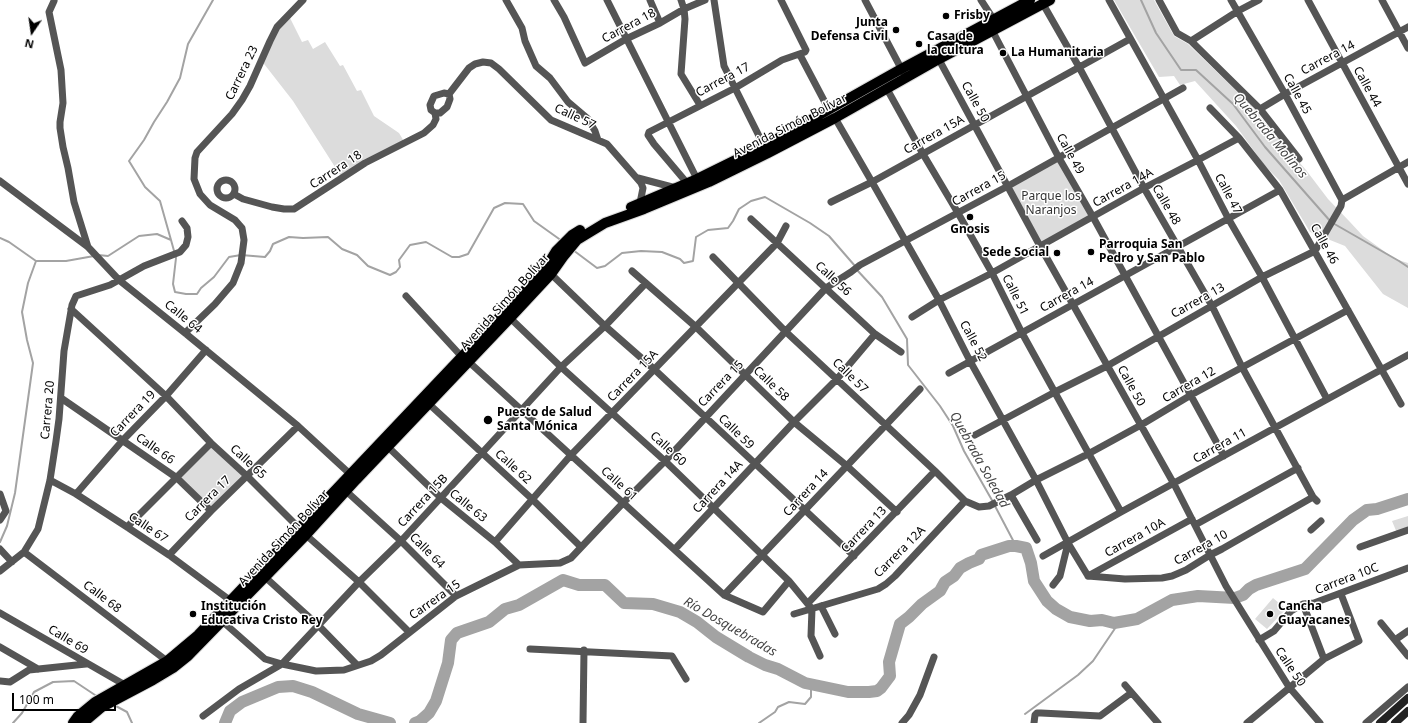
<!DOCTYPE html>
<html>
<head>
<meta charset="utf-8">
<style>
	body { margin:0 }
	#map { position:relative; width:1408px; height:723px; overflow:hidden; background:#fff; font-family:"Noto Sans",sans-serif }
	canvas { display:block }
	.north { position:absolute; left:12px; top:12px; width:40px; height:40px; -webkit-text-stroke:3px #fff; paint-order:stroke; rotate:193deg; font-size:11px; font-weight:700; line-height:16px; text-align:center; color:#000 }
	.north::after { content:''; display:block; margin:auto; width:14px; height:18px; background:#000; clip-path:polygon(50% 0,100% 100%,50% 72%,0 100%) }
	.scale { position:absolute; left:12px; top:693px; width:104px; height:18px; box-sizing:border-box; border:2px solid #000; border-top:0; padding-left:5px; font-size:12px; line-height:14px; white-space:nowrap; color:#000; -webkit-text-stroke:3px #fff; paint-order:stroke }
</style>
</head>
<body>
<div id="map">
<canvas width="1408" height="723"></canvas>
<div class="north">N</div>
<div class="scale">100 m</div>
</div>
<script>
const context = document.querySelector('canvas').getContext('2d');
context.lineJoin = 'round';
function fillPath(path, color) {
  context.fillStyle = color;
  context.fill(path, 'evenodd');
}
function shape(rows) {
  const path = new Path2D();
  for (const r of rows) {
    if (r.length === 3) {
      path.moveTo(r[0] + r[2], r[1]);
      path.arc(r[0], r[1], r[2], 0, 2 * Math.PI);
      continue;
    }
    path.moveTo(r[0], r[1]);
    for (let i = 2; i < r.length; i += 2) path.lineTo(r[i], r[i + 1]);
  }
  return path;
}
function trace(path, color, width, dash) {
  context.strokeStyle = color;
  context.lineWidth = width;
  context.lineCap = dash ? 'butt' : 'round';
  context.setLineDash(dash || []);
  context.stroke(path);
}
function drawText(font, color, halo, rows, align = 'center') {
  context.font = font + ' "Noto Sans",sans-serif';
  context.lineWidth = 3;
  context.setLineDash([]);
  context.textBaseline = 'middle';
  context.strokeStyle = halo;
  context.fillStyle = color;
  for (const [text, x, y, turn = 0] of rows) {
    context.save();
    context.translate(x, y);
    context.rotate((+turn || 0) * Math.PI / 180);
    context.textAlign = isNaN(turn) ? turn : align;
    if (halo) context.strokeText(text, 0, 0);
    context.fillText(text, 0, 0);
    context.restore();
  }
}
const green = shape([
	[1114,0,1154,0,1174,36,1188,44,1251,105,1271,130,1306,170,1328,199,1350,222,1363,236,1395,259,1408,263,1408,308,1383,294,1345,246,1310,232,1279,180,1265,166,1236,126,1195,81,1180,85,1174,76,1159,77],
	[288,14,302,42,308,40,313,49,325,42,340,66,343,65,357,91,361,90,374,116,399,133,405,143,342,178,293,101,261,60],
	[1059,158,1093,217,1040,246,1008,186],
	[211,443,247,476,211,511,177,478],
	[1408,516,1408,530,1397,533,1392,521],
	[1273,598,1286,609,1267,629,1255,619]
]);
const stream = shape([
	[1141,0,1156,33,1181,70,1196,70,1233,104,1265,147,1331,222,1399,261,1408,267],
	[0,238,9,242,36,261,66,261,94,256],
	[171,240,160,201,145,187,129,161,144,140,154,122,167,102,180,78,188,44,213,0],
	[573,250,597,268,605,266,622,253,641,251,662,252,680,259,684,263,693,261,696,237,708,230,728,228,733,221,739,209,751,201,765,197,810,223,829,236,855,266],
	[98,255,108,256,139,236,157,234,171,240,176,258,173,284,175,292,186,294,197,294,201,288,214,277,229,257,241,255,265,257,270,251,273,244,289,237,303,238,328,237,342,249,357,255,368,266,390,275,396,272,400,267,399,260,410,245,426,242,452,257,459,257,468,254,494,208,505,203,523,204,534,221,562,241],
	[857,270,882,297,907,339,908,365,940,406,953,426,964,451,993,502],
	[995,506,1016,546],
	[0,542,7,526,15,493,33,363,27,340,22,312,28,283,36,261],
	[114,705,127,712,132,723],
	[1025,714,1078,675,1093,661,1120,621],
	[13,723,22,713,34,692,53,682,74,681,98,697],
	[759,723,775,712,778,707,789,702,805,704,811,697,811,690,813,686]
]);
const river = shape([
	[225,723,230,711,242,702,278,687,293,686,312,692,358,714,390,723],
	[415,723,420,721,429,713,436,701,448,663,451,640,457,633,489,622,505,609,519,605,563,580,579,585,605,585,624,603,653,604,680,612,697,622,716,637,749,657,765,665,778,669,805,683,848,692,869,692,877,691,881,688,890,676,889,662,900,624,909,617,922,604,940,591,945,582,954,576,960,568,969,563,979,559,981,555,1009,546,1016,546,1026,548,1031,563,1034,581,1047,601,1056,609,1070,617,1090,621,1102,620,1114,623,1137,619,1172,600,1198,596,1235,598,1243,595,1249,589,1256,585,1305,569,1353,520,1367,510,1377,509,1408,499]
]);
const minor = shape([
	[506,0,522,28,525,41,536,66,550,78,568,102,588,119,595,131,598,140],
	[554,0,564,17,585,63,626,39,660,23,684,9,705,0],
	[607,0,697,179],
	[650,0,660,23],
	[681,0,684,9,685,19,681,74,700,105],
	[714,0,724,66,764,146],
	[865,0,903,72],
	[981,0,994,20],
	[1109,0,1198,160,1228,218,1262,277,1327,399],
	[1159,0,1177,33,1191,41,1260,109,1299,159],
	[1231,0,1285,94,1342,200],
	[1308,0,1408,184],
	[1382,0,1408,48],
	[54,1,49,12,61,70,63,103,60,122,60,128,63,147,68,168,74,202,88,247],
	[1043,4,1079,67,1144,188,1212,306,1242,367,1313,497,1317,501],
	[992,30,1059,158,1093,217,1224,456],
	[1191,41,1238,11,1259,0],
	[800,55,829,110],
	[937,56,1040,246,1174,484,1226,586,1289,687,1320,723],
	[887,89,923,154,958,213,992,273,1022,333,1121,512],
	[449,94,444,93,434,96,430,105,431,110,435,113,440,113,447,107,450,99,449,94,469,68,475,64,483,62,491,63,499,69,551,120,607,144,641,183,643,188,640,203],
	[1210,108,1239,138,1280,190,1401,404],
	[1260,109,1285,94,1408,27],
	[835,118,872,182,939,300,970,361,1036,480,1068,543,1088,576],
	[638,178,676,188],
	[226,189,9],
	[0,181,88,247,119,280,185,333,298,426,350,474],
	[687,183,654,144,648,135,649,132,735,88,782,60,805,52,806,50,781,0],
	[234,194,243,199,272,207,284,209,294,209,365,163,424,133,433,125,436,119,435,113],
	[831,202,872,182,1130,39],
	[751,219,875,334,901,352],
	[713,257,785,331,935,471,965,501,979,507,989,506,1011,495,1036,480,1088,454,1141,425,1191,395,1348,310],
	[632,271,696,327,794,422,847,466,897,512],
	[551,274,605,326,655,370,854,556],
	[406,296,462,357],
	[71,309,166,396,211,443,247,476,306,535,359,582,409,632],
	[507,315,561,367,665,461,789,581,812,609,811,636,820,656],
	[912,317,939,300,992,273,1144,188,1198,160,1239,138],
	[185,333,215,304,233,283,241,263,244,240,242,228,235,220,210,205,200,194,194,179,195,158,197,152,232,114,242,100,250,86,270,41,277,27,303,0],
	[469,362,724,595,763,612,789,581],
	[949,373,1280,190],
	[61,398,177,478,211,511],
	[429,404,532,499,581,547],
	[975,435,1055,392,1107,366,1262,277,1315,251,1341,206,1342,200,1408,162],
	[387,446,441,498,495,542,519,565],
	[50,480,76,494,127,527,169,555,231,601],
	[346,491,401,541,456,596],
	[0,494,6,511,0,520],
	[76,494,123,440,166,396,206,350],
	[1011,495,1037,540],
	[1195,525,1298,468],
	[127,527,211,443],
	[1311,530,1321,521],
	[495,542,571,455,777,243,786,226],
	[1360,547,1408,530],
	[0,549,12,562],
	[675,549,794,422,837,379,875,334],
	[24,552,167,661],
	[169,555,211,511,298,426],
	[1043,556,1121,512,1408,355],
	[0,571,24,552,38,529,50,480,56,441,59,419,64,351,72,305,76,296,110,285,144,266,180,252,186,245,188,237,187,228,182,221],
	[1088,576,1125,579,1162,578,1172,576,1186,570,1210,555,1222,549,1313,497],
	[1088,576,1192,519],
	[265,577,319,626,357,665],
	[1053,585,1060,576,1068,543],
	[724,595,920,389],
	[808,603,935,471],
	[1303,604,1324,659],
	[821,606,835,634],
	[0,613,125,685],
	[794,614,878,589,886,584,895,576,965,501],
	[222,621,265,659,282,664,316,671,344,670,371,661,381,655,456,596,519,565,560,563,571,558,623,503,665,461,826,288,851,272,860,265,1008,186,1183,88],
	[1381,623,1408,656],
	[1259,640,1274,631,1291,611,1303,604,1314,603,1408,568],
	[1395,640,1408,631],
	[0,647,38,669],
	[530,649,672,656,686,679],
	[0,681,10,682,29,670,86,664],
	[1125,685,1158,723],
	[203,716,239,689,282,664,359,582,401,541,561,367,605,326,645,284],
	[583,723,584,650],
	[902,723,909,715,920,695,934,657],
	[1034,723,1035,715,1037,713,1041,713,1100,716,1131,693],
	[1247,723,1324,659,1359,641,1341,594],
	[1366,723,1408,687]
]);
const secondary = shape([
	[1380,723,1408,698],
	[1395,723,1408,711]
]);
const primary = shape([
	[631,207,697,179,764,146,901,69,1030,0],
	[73,723,78,716,95,702,167,661,198,635,545,269,556,251,572,235,580,230],
	[83,723,102,707,153,680,173,668,188,656,306,535,356,480,511,317,551,274,563,257,577,240,605,223,644,209,709,182,768,153,835,118,939,59,1050,0]
]);
const markers = [
	[946,16,4,"#000"],
	[896,30,4,"#000"],
	[919,44,4,"#000"],
	[1003,53,4,"#000"],
	[970,217,4,"#000"],
	[1091,252,4,"#000"],
	[1057,253,4,"#000"],
	[488,420,5,"#000"],
	[193,614,4,"#000"],
	[1270,614,4,"#000"]
];
const poiNames = [
	["Frisby",954,16],
	["Junta",888,23,"right"],
	["Defensa Civil",888,37,"right"],
	["Casa de",927,37],
	["la cultura",927,51],
	["La Humanitaria",1011,53],
	["Gnosis",970,230,"center"],
	["Parroquia San",1099,245],
	["Pedro y San Pablo",1099,259],
	["Sede Social",1049,253,"right"],
	["Puesto de Salud",497,413],
	["Santa Mónica",497,427],
	["Institución",201,607],
	["Educativa Cristo Rey",201,621],
	["Cancha",1278,607],
	["Guayacanes",1278,621]
];
const streetNames = [
	["Carrera 18",629,26,-28],
	["Carrera 14",1328,58,-28],
	["Carrera 23",242,73,-64],
	["Carrera 17",723,80,-28],
	["Calle 44",1367,87,61],
	["Calle 45",1297,94,61],
	["Calle 50",975,102,61],
	["Calle 57",575,117,25],
	["Avenida Simón Bolívar",790,126,-27],
	["Carrera 15A",934,135,-29],
	["Calle 49",1070,154,61],
	["Carrera 18",336,170,-33],
	["Carrera 14A",1123,188,-29],
	["Carrera 15",979,189,-29],
	["Calle 47",1228,194,62],
	["Calle 48",1166,205,60],
	["Calle 46",1324,244,61],
	["Calle 56",833,279,43],
	["Calle 51",1015,295,63],
	["Carrera 14",1067,295,-29],
	["Carrera 13",1198,301,-29],
	["Avenida Simón Bolívar",505,302,-48],
	["Calle 64",183,317,39],
	["Calle 52",973,341,62],
	["Carrera 15A",633,376,-46],
	["Calle 57",850,376,44],
	["Carrera 15",721,384,-46],
	["Calle 58",771,384,44],
	["Carrera 12",1189,385,-30],
	["Calle 50",1131,386,61],
	["Carrera 20",48,410,-85],
	["Carrera 19",133,414,-46],
	["Calle 59",736,432,44],
	["Carrera 11",1220,446,-29],
	["Calle 66",155,449,35],
	["Calle 60",668,449,43],
	["Calle 65",248,462,43],
	["Calle 62",513,467,42],
	["Calle 61",619,484,42],
	["Carrera 14A",718,487,-47],
	["Carrera 14",806,493,-47],
	["Carrera 17",208,499,-45],
	["Carrera 15B",423,501,-47],
	["Calle 63",468,506,39],
	["Calle 67",148,528,34],
	["Carrera 13",864,530,-46],
	["Avenida Simón Bolívar",284,538,-47],
	["Carrera 10A",1135,538,-29],
	["Carrera 10",1201,548,-29],
	["Calle 64",427,551,45],
	["Carrera 12A",900,552,-45],
	["Carrera 10C",1347,579,-21],
	["Calle 68",102,597,37],
	["Carrera 15",435,600,-35],
	["Calle 69",68,640,31],
	["Calle 50",1290,667,56]
];
const parkNames = [
	["Parque los",1051,197],
	["Naranjos",1051,211]
];
const waterNames = [
	["Quebrada Molinos",1270,136,50],
	["Quebrada Soledad",979,460,61],
	["Río Dosquebradas",730,627,30]
];
fillPath(green, '#dcdcdc');
trace(stream, '#a3a3a3', 2);
trace(river, '#a3a3a3', 12);
trace(primary, '#dbdbdb', 12);
trace(minor, '#555', 7);
trace(secondary, '#222', 8);
trace(primary, '#000', 10);
for (const [x, y, r, color] of markers) {
  const dot = new Path2D();
  dot.arc(x, y, r, 0, 2 * Math.PI);
  context.fillStyle = color;
  context.fill(dot);
  trace(dot, '#fff', 1.5);
}
drawText('bold 12px', '#000', '#fff', poiNames, 'left');
drawText('12px', '#000', '#fff', streetNames);
drawText('12px', '#333', '#fff', parkNames);
drawText('italic 13px', '#444', '#fff', waterNames);
</script>
</body>
</html>
